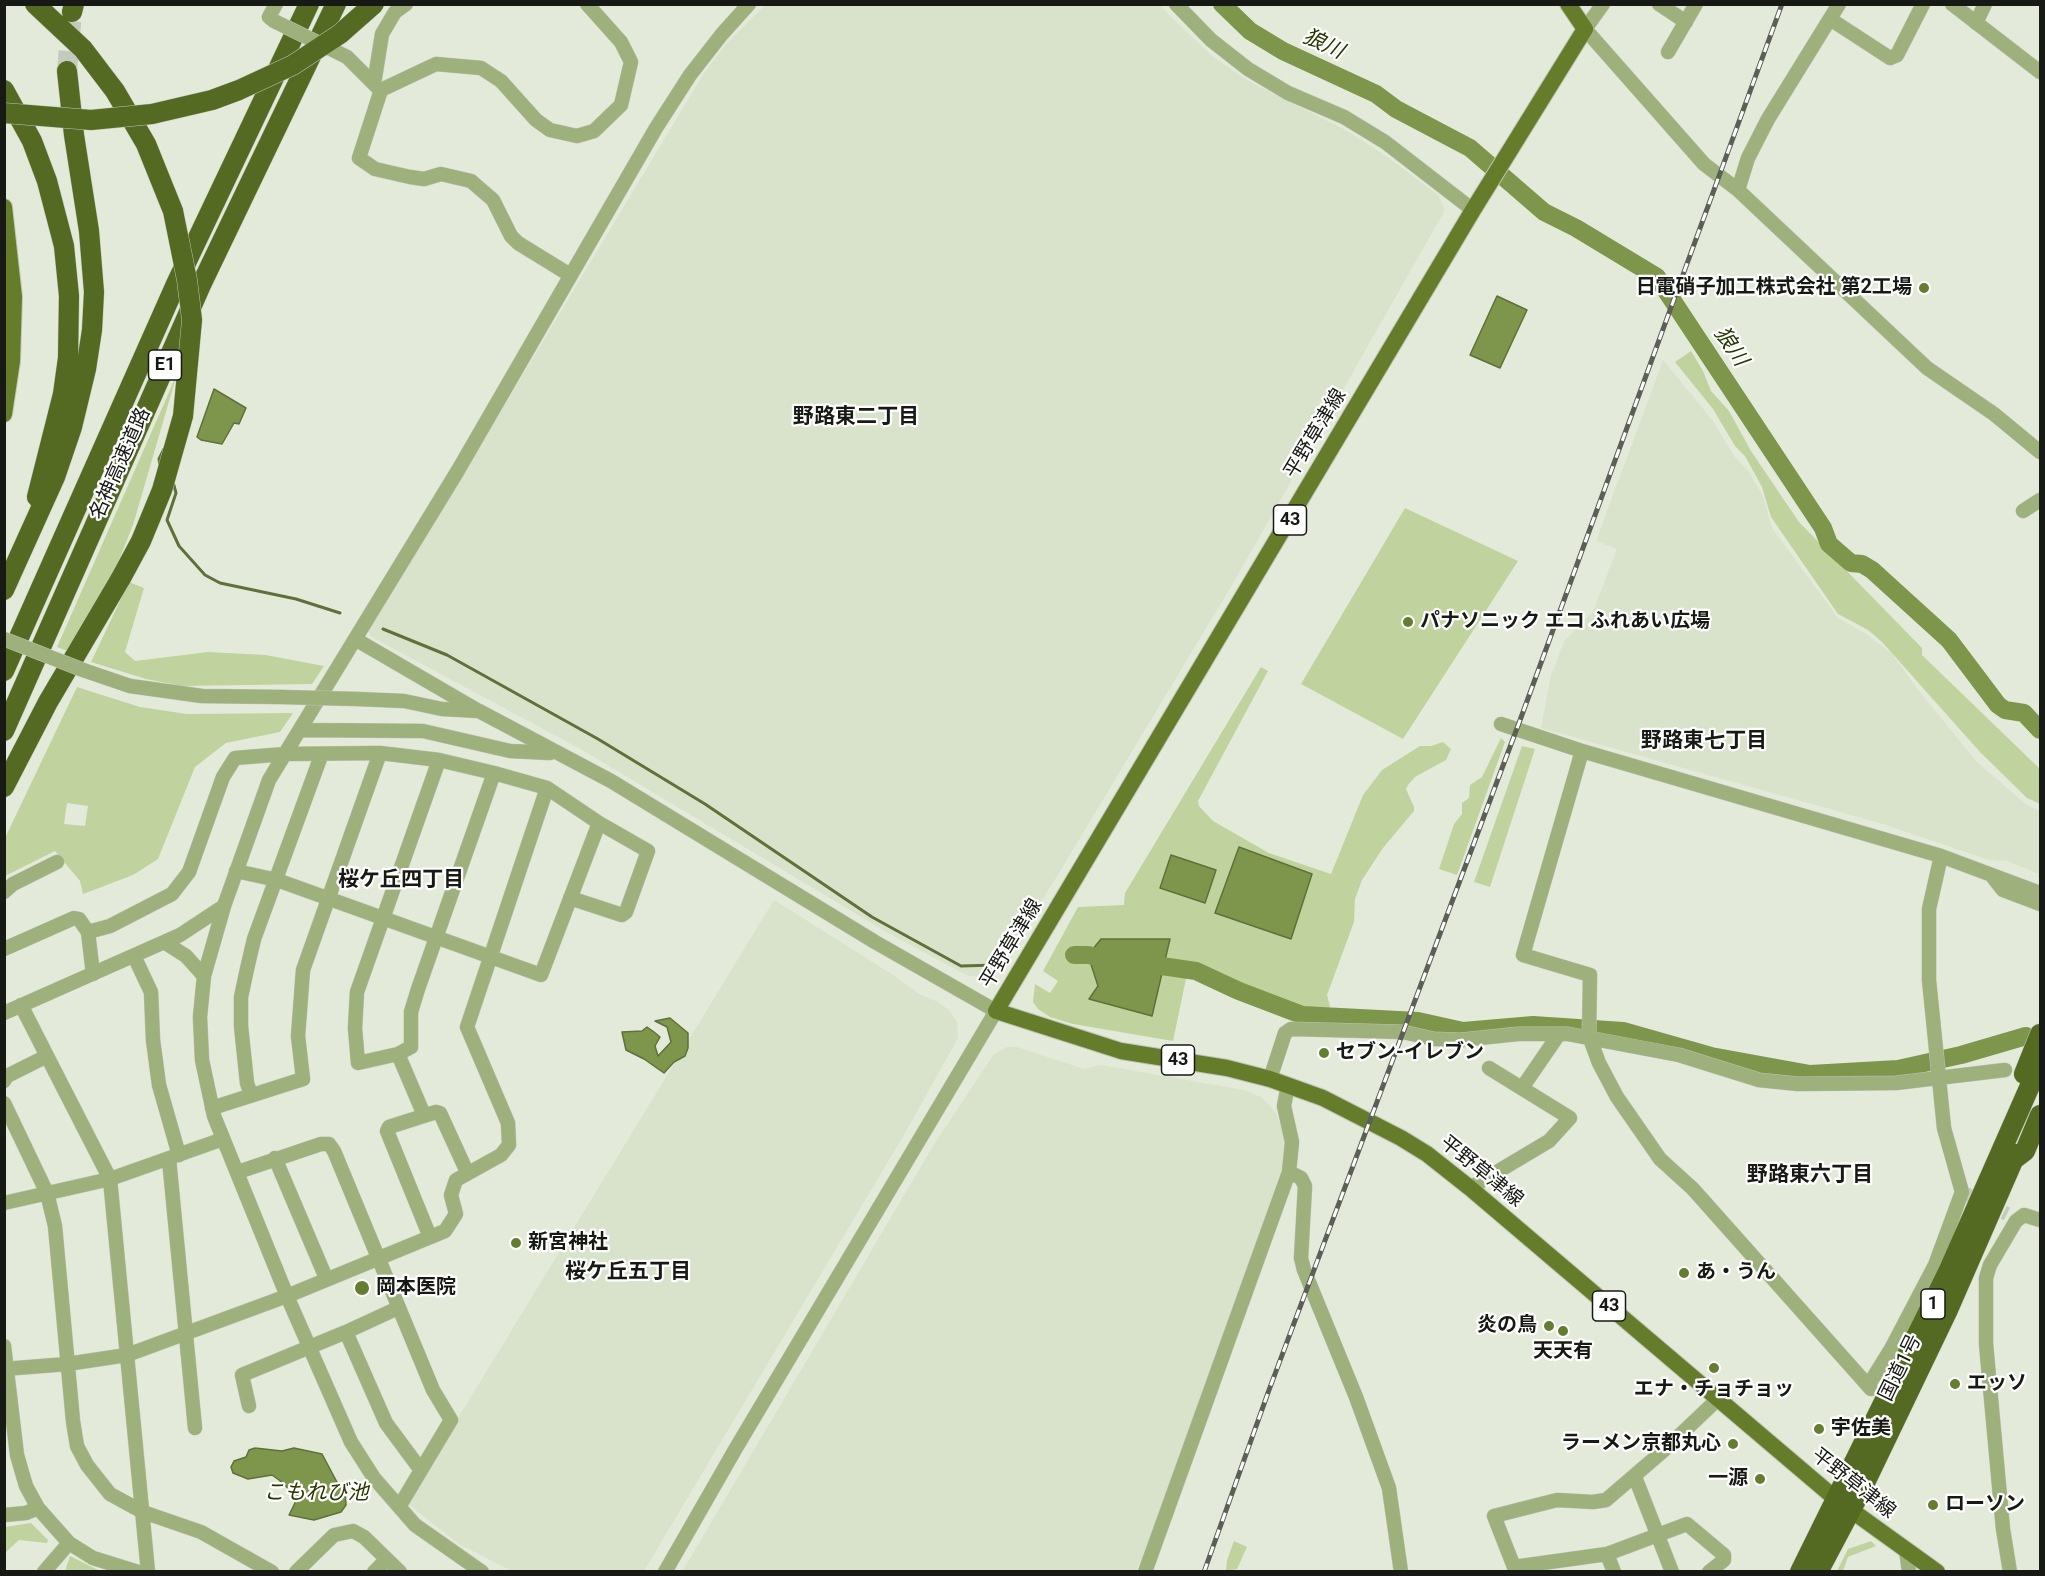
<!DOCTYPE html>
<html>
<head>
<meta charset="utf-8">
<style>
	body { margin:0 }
	#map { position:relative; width:2045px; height:1576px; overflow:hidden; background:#e4eada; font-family:Roboto,sans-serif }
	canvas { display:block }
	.frame { position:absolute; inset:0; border:6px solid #171914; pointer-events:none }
</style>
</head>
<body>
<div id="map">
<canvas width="2045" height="1576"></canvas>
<div class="frame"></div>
</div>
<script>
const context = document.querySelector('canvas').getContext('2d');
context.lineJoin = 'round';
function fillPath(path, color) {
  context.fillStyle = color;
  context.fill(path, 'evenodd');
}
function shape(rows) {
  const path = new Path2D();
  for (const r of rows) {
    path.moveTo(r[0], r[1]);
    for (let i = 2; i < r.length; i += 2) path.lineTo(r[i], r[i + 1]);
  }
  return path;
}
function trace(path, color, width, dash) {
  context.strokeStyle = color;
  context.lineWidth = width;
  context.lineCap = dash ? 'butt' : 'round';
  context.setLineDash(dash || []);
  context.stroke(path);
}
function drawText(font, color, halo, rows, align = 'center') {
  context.font = font + ' Roboto,"Noto Sans JP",sans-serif';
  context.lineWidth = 4.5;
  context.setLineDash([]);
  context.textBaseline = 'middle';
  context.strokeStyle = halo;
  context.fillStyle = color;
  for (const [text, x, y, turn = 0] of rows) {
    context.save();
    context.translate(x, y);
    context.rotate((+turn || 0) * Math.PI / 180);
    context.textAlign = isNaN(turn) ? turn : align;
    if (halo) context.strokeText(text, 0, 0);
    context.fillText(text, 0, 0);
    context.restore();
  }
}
const built = shape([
	[765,5,1159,5,1212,56,1247,80,1349,132,1389,158,1438,195,1445,210,1235,580,1059,873,1000,968,989,975,978,977,966,975,883,930,584,751,370,636,369,631,704,73,726,44],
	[1663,360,1713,421,1734,456,1749,472,1763,496,1772,528,1838,618,1868,635,1892,654,1922,695,1978,763,2027,805,2040,811,2040,878,2037,877,2039,874,2007,861,1989,860,1883,824,1541,728,1551,675,1565,640,1593,612,1617,549,1596,541],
	[774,900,890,973,919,994,938,1002,949,1010,957,1022,958,1038,905,1133,644,1571,512,1571,459,1544,409,1505,408,1500],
	[1007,1047,1017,1047,1084,1069,1101,1065,1244,1090,1261,1097,1276,1113,1284,1134,1284,1162,1161,1518,1136,1571,682,1572,933,1146,994,1054]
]);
const green = shape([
	[1691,351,1703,371,1711,391,1729,411,1751,451,1799,522,1922,648,1922,655,2040,769,2040,804,2027,798,1980,752,1882,642,1868,630,1838,614,1771,517,1762,487,1745,456,1735,446,1713,409,1675,362],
	[177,374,133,525,112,577,70,652,57,647],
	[1405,508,1518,561,1403,739,1301,684],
	[129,582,144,588,125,652,135,661,208,652,266,655,324,666,312,684,182,686,146,679,91,662],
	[1261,667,1268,671,1198,801,1199,806,1213,821,1269,853,1331,874,1363,795,1382,770,1420,746,1431,746,1443,742,1451,749,1446,760,1415,777,1408,785,1406,789,1414,807,1414,811,1383,848,1362,880,1355,899,1354,922,1327,995,1330,1006,1326,1013,1309,1012,1239,988,1234,999,1198,982,1197,975,1187,974,1173,1041,1073,1024,1050,1017,1038,1009,1033,1002,1035,984,1050,993,1058,981,1043,971,1078,907,1124,905,1125,893],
	[1088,955,1152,1015,1090,999,1098,986],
	[77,687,140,707,187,714,293,713,280,732,226,743,195,767,158,859,133,875,83,894,80,881,55,851,5,876,5,838],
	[67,803,88,806,85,826,64,824],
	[1501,738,1505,742,1457,875,1439,869,1454,824,1462,814,1462,803,1469,798,1470,785,1482,777],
	[1522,746,1535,749,1490,887,1474,882],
	[31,1523,48,1540,47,1543,19,1540,5,1553,5,1527],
	[1234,1541,1247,1547,1237,1569,1226,1571,1227,1560],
	[1871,1541,1876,1546,1848,1557,1843,1571,1837,1571,1848,1549],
	[70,1556,100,1571,65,1571]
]);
const water = shape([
	[1497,296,1527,310,1500,368,1470,355,1497,296],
	[214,389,246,408,239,424,234,423,222,444,201,440,197,437,214,389],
	[1239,847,1312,874,1291,939,1215,913,1239,847],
	[1171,855,1216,870,1205,903,1160,888,1171,855],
	[1101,939,1170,939,1152,1016,1089,999,1098,986,1088,955,1101,939],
	[670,1018,688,1033,688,1048,685,1056,674,1062,664,1073,644,1059,626,1050,622,1032,642,1031,647,1027,654,1032,660,1037,655,1046,658,1056,671,1042,667,1027,655,1021,670,1018],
	[255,1448,282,1451,294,1448,322,1454,338,1484,345,1490,346,1505,341,1512,314,1520,289,1515,295,1503,290,1490,279,1480,272,1475,248,1479,233,1473,231,1467,234,1461,246,1457,249,1450,255,1448]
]);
const stream = shape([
	[160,465,159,459,164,449],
	[173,482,176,493,167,520,179,546,205,575,220,583,296,599,340,613],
	[383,629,447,655,598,739,705,804,872,917,961,966,997,965]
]);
const river = shape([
	[1222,4,1250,31,1283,51,1376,94,1396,109,1470,148,1544,212,1576,228,1657,277,1823,528,1829,544,1851,563,1862,564,1872,570,1949,640,1998,705,2005,710,2024,713,2040,730],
	[1074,955,1088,955,1110,959],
	[1141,963,1196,971,1239,991,1302,1015,1418,1021,1463,1031,1533,1025,1623,1031,1711,1056,1810,1074,1898,1069,1961,1055,2026,1036]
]);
const minorTunnel = shape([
	[1966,1194,2007,1214]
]);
const highwayTunnel = shape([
	[67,71,72,12]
]);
const minor = shape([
	[1176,4,1211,40,1248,69,1288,93,1344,117,1385,142,1473,210],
	[1603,4,1585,29,1704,164,1738,190,1927,368,1994,414,2040,452],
	[1659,4,1686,22],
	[1952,4,2040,72],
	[1830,19,1890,58,1897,55,1923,4],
	[274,21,269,17,276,4],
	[1976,23,1985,4],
	[1668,52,1696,4],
	[347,57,379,89],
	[374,84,382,34,395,12,406,4],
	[1738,190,1748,158,1768,119,1839,4],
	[570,275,518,243,511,236,493,200,471,181,441,174,424,179,410,177,375,169,359,158,381,90,436,64,481,68,501,81,536,120,550,130,577,136,594,131,621,105,631,62,621,42,587,4],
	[2023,511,2040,500],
	[355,639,477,710],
	[83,670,130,686,202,696,281,697],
	[357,699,404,701,442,709,479,711,611,781,875,942,996,1011,736,1448,665,1572],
	[1501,724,1582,751,1941,856,2040,893],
	[300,730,423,731,510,751,550,753],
	[1582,751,1523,955,1590,975,1589,1036,1599,1063,1617,1097,1660,1159,1693,1189,1871,1389],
	[439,760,357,992,355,1028,358,1063,398,1054,411,1047,411,1012,418,989,494,773],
	[236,871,277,880,541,975,599,823],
	[1992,876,2003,890,2040,904],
	[4,892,13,884,57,862],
	[88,932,110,926,172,894,189,872,223,777,235,758,285,754,380,753,439,760,494,773,547,788,599,823,648,851,626,912,622,915,570,898],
	[164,942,186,956,204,976],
	[4,949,74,918,79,919,88,932,93,974],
	[134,956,151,992,153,1040,159,1085,179,1155],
	[4,1013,180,935,224,906],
	[398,1054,424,1115],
	[47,1056,110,1179,148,1572],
	[1270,1079,1285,1033,1291,1029,1403,1032,1434,1039,1461,1040,1518,1034,1568,1034,1679,1055,1759,1080,1798,1084,1896,1083,2005,1070],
	[4,1081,7,1076,47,1056,21,1005],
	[1522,1088,1559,1034],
	[251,1095,247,1083,241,1026,241,997,247,969,254,939,321,756],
	[4,1103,47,1193,55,1226,73,1421,77,1446,87,1465,110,1494,143,1512,201,1532,272,1572],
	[212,1108,303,1079,298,1036,303,970,380,753],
	[275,1158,326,1278],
	[169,1159,195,1428],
	[238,1172,321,1144,329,1144,334,1151,433,1390,451,1420,399,1507],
	[1289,1172,1301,1178,1305,1186,1301,1258,1304,1270,1356,1397,1389,1488,1401,1572],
	[1470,1188,1549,1141,1570,1118,1489,1068],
	[4,1203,110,1179,223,1139],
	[430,1237,387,1131,389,1127,436,1112,440,1113,467,1172],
	[346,1332,398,1308],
	[4,1346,17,1455,26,1486,38,1508,69,1543,93,1558,138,1572],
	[4,1369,67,1364,127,1355,287,1296,445,1231,456,1214,451,1195,456,1180,501,1155,509,1145,508,1123,467,1027,547,788],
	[1868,1386,1891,1349,1935,1265,1962,1192,1944,1128,1929,980,1929,909,1941,856],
	[249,1406,242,1375,346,1332,386,1423,420,1469],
	[1635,1477,1672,1572],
	[4,1515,26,1513,38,1508],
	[1906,1550,1909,1572],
	[1607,1554,1687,1524,1724,1555,1724,1560,1709,1572],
	[44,1572,69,1543],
	[296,1572,334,1535,353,1531,364,1537,400,1572],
	[374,1572,386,1560],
	[482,1572,415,1525,374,1478,351,1442,287,1296,214,1116,202,1060,200,1017,204,976,224,906,269,780,457,472,656,128,690,75,722,34,749,4],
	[1145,1572,1289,1172,1292,1142,1284,1106,1288,1085],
	[1614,1572,1607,1554,1514,1567,1494,1516,1557,1500,1593,1502,1606,1500,1663,1451,1719,1398],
	[2010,1572,2003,1529,1986,1344,1986,1278,1990,1265,2016,1221,2024,1215,2040,1220]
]);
const major = shape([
	[1568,4,1585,29,1473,210,996,1011,1121,1051,1227,1068,1270,1079,1323,1098,1401,1138,1427,1154,1470,1188,1837,1500,1937,1572],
	[4,207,14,297,12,361,4,414]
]);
const highway = shape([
	[35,4,83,49,115,91,146,144,173,211],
	[72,12,74,4],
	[4,90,32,141,47,181,64,246,69,296,68,358,63,394,37,497],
	[4,590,55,477,72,427,86,369,92,330,94,292,89,231,74,135,67,71],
	[4,671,176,284,309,4],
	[4,731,201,285,336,4],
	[4,787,48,702,121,578],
	[2024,1074,2040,1034],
	[2013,1160,2025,1151,2040,1115],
	[1800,1572,1948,1272,2040,1063],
	[1818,1572,1863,1487,1947,1312,2016,1154]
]);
const rail = shape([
	[1204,1572,1269,1390,1519,723,1782,4]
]);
const minorBridge = shape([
	[274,21,347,57],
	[4,639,83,670],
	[281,697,357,699]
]);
const highwayBridge = shape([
	[4,113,91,120,152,114,212,100,239,90,293,65,340,34,374,4],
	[121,578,141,541,162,490,183,416,192,320,187,280,173,211]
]);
const markers = [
	[1924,288,6,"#657d2f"],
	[1408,622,6,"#657d2f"],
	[1324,1053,6,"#657d2f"],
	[516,1243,6,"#657d2f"],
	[1684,1273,6,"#657d2f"],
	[362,1288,8,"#657d2f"],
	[1549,1326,6,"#657d2f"],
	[1563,1331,6,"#657d2f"],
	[1714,1368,6,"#657d2f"],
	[1955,1384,6,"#657d2f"],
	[1819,1429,6,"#657d2f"],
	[1733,1444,6,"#657d2f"],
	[1760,1479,6,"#657d2f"],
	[1933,1505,6,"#657d2f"]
];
const shields = [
	[165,365,33],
	[1290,520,33],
	[1178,1060,33],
	[1933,1304,24],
	[1609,1306,33]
];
const shieldNames = [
	["E1",165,365],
	["43",1290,520],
	["43",1178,1060],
	["1",1933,1304],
	["43",1609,1306]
];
const poiNames = [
	["日電硝子加工株式会社 第2工場",1912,288,"right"],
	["パナソニック エコ ふれあい広場",1420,622],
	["セブン-イレブン",1336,1053],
	["新宮神社",528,1243],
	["あ・うん",1696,1273],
	["岡本医院",376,1288],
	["炎の鳥",1537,1326,"right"],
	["天天有",1563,1352,"center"],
	["エッソ",1967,1384],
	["エナ・チョチョッ",1714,1390,"center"],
	["宇佐美",1831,1429],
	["ラーメン京都丸心",1721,1444,"right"],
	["一源",1748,1479,"right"],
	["ローソン",1945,1505]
];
const streetNames = [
	["平野草津線",1316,434,-59],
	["名神高速道路",121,464,-66],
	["平野草津線",1012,944,-59],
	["平野草津線",1481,1172,39],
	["国道1号",1901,1368,-64],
	["平野草津線",1853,1484,38]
];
const waterNames = [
	["狼川",1323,45,25],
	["狼川",1730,347,56],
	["こもれび池",316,1494]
];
const neighbourhoodNames = [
	["野路東二丁目",856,418],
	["野路東七丁目",1704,742],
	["桜ケ丘四丁目",401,881],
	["野路東六丁目",1810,1176],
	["桜ケ丘五丁目",628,1273]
];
fillPath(built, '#d9e2cb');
fillPath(green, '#c0d39f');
fillPath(water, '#7e964b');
trace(water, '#5f703a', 1.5);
trace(stream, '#5f703a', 3);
trace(river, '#7e964b', 18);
trace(minorTunnel, '#c5cbbc', 14, [14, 7]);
trace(highwayTunnel, '#c5cbbc', 20, [20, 10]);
trace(minor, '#bfc4b6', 15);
trace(major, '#bfc4b6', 18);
trace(highway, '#bfc4b6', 21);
trace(minor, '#9eb07c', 14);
trace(major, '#657d2b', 16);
trace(highway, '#546922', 20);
trace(rail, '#5b5f56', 5);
trace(rail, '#fff', 3, [9]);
trace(minorBridge, '#bfc4b6', 15, []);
trace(highwayBridge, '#bfc4b6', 21, []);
trace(minorBridge, '#9eb07c', 14);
trace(highwayBridge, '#546922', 20);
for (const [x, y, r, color] of markers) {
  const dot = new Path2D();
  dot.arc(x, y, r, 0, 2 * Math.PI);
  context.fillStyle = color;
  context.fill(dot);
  trace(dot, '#fff', 2);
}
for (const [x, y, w] of shields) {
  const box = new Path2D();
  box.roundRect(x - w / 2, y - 15, w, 30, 4.5);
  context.fillStyle = '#fff';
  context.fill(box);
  trace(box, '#171914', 1.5);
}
drawText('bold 18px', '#171914', null, shieldNames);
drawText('bold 20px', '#171914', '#fff', poiNames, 'left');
drawText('20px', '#171914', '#fff', streetNames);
drawText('italic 21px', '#293700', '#fff', waterNames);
drawText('bold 21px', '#171914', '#fff', neighbourhoodNames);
</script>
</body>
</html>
